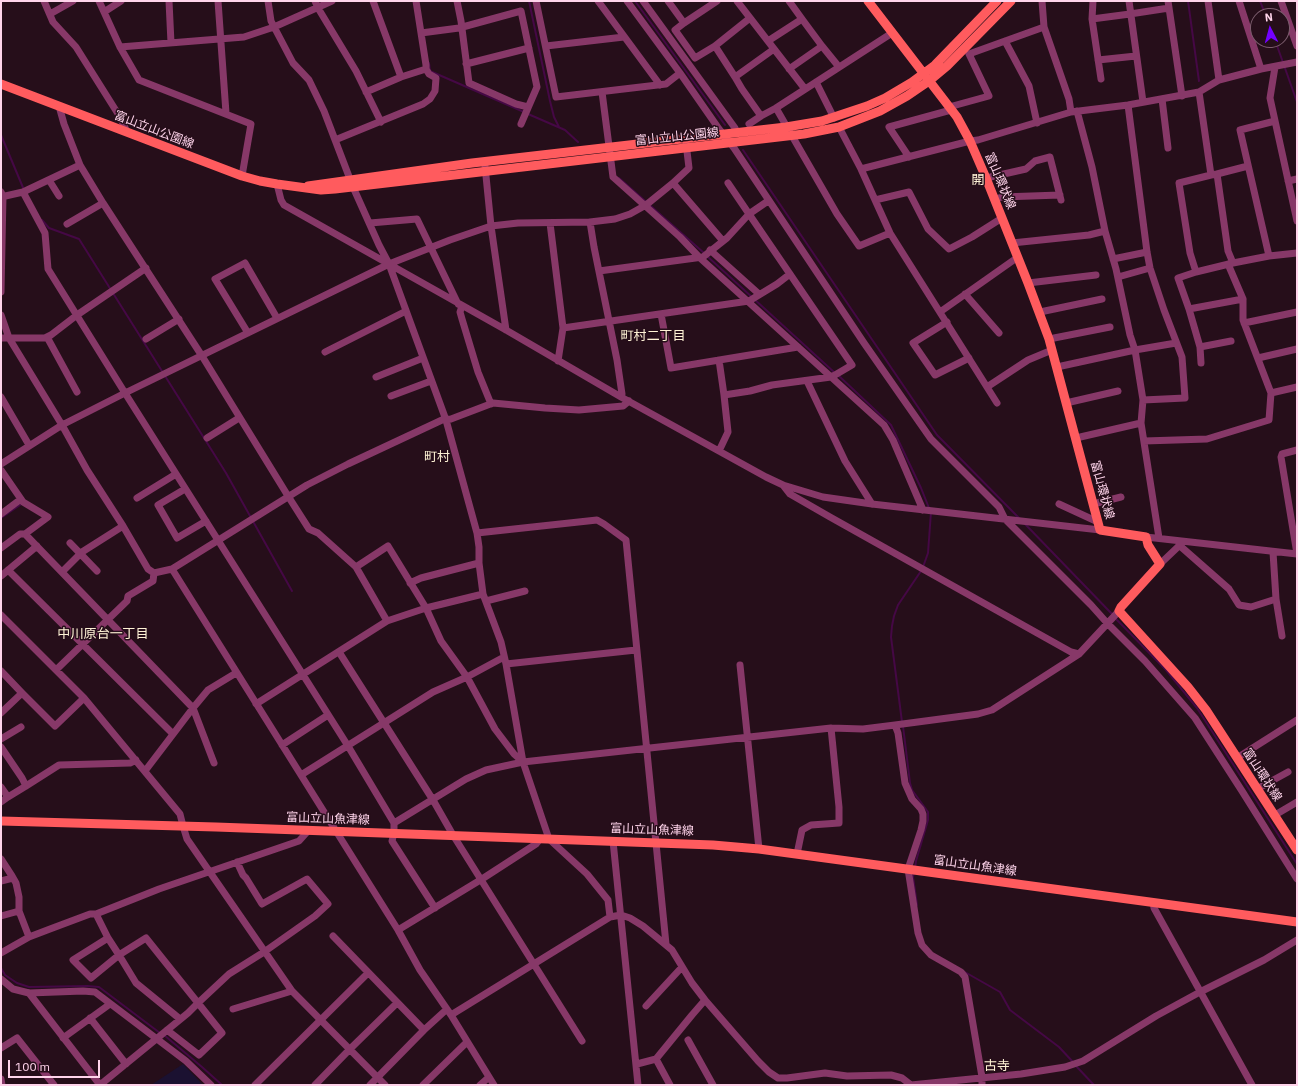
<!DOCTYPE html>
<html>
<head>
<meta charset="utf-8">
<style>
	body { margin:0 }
	#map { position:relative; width:1298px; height:1086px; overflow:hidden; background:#260e1a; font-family:"IBM Plex Sans",sans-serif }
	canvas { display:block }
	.frame { position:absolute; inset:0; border:2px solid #ffd4eb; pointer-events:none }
	.north { position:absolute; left:1250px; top:8px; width:40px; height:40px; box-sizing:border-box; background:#260e1a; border:1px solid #7d5d6e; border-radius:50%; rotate:354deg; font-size:11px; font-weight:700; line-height:16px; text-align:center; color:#ffd4eb }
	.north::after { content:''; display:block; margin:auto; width:14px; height:18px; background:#7400ff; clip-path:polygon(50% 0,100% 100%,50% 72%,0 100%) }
	.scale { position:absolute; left:8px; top:1060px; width:92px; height:18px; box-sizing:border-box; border:2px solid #ffd4eb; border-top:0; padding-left:5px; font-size:12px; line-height:14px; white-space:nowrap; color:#ffd4eb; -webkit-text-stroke:3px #260e1a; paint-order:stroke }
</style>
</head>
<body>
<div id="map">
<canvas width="1298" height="1086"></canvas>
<div class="frame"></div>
<div class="north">N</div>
<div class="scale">100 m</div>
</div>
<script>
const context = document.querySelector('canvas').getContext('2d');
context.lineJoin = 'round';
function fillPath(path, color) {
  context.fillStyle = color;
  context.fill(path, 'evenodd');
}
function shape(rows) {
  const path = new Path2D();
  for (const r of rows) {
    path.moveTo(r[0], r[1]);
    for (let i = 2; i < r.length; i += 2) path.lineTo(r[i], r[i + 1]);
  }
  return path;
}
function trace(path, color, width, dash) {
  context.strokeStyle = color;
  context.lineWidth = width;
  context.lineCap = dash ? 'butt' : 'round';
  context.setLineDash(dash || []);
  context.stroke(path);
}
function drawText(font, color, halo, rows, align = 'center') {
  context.font = font + ' "IBM Plex Sans","Noto Sans JP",sans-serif';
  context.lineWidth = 3;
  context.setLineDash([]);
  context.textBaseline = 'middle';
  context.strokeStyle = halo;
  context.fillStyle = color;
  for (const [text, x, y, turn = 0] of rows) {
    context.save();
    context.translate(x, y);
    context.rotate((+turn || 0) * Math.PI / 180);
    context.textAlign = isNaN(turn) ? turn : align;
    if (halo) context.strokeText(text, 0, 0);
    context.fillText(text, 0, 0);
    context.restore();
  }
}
const green = shape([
	[183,1064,203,1085,151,1085]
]);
const stream = shape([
	[529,1,550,101,554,117,559,127],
	[635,1,725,125],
	[1188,1,1199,81],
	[1260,1,1266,16],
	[1275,40,1297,102],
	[429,63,430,71,524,112],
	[528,114,565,130,578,142],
	[1,135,24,190],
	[743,150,937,435,1019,518],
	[619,178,704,253],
	[42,220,49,228,79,239,226,473,292,591],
	[707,256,835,373],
	[839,376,891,425,921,488,929,508],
	[1,518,20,505],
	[1025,524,1112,614],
	[923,567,928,553,931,512],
	[1115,618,1166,670,1197,708,1297,864],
	[902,722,891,637,892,626,894,616,898,605,921,571],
	[903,726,910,783,912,790,928,812,928,820,916,861,915,868],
	[914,872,913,877,917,905],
	[1,968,5,975,17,983,29,987,87,986,99,987,160,1033],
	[963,971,1000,992,1010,1010,1059,1047,1073,1062],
	[164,1035,202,1067,222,1085],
	[1076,1066,1094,1085]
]);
const minor = shape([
	[44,1,53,22,76,47,120,117,127,132],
	[99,1,120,47,139,80,251,124,242,176],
	[169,1,171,43],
	[218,1,226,113],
	[268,1,271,21,293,63,309,80,324,111,353,187,379,245,389,264,446,420,477,533,479,547,479,563,483,594,501,642,506,664,523,762,549,839,587,874,608,900,610,917],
	[315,1,318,8,356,71,381,122],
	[373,1,401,77],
	[457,1,461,21,469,83,516,104,528,107],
	[536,1,556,97,666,84,680,73],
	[598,1,660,85],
	[627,1,680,73,719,129,734,148,864,343,931,439,999,507,1005,519,1091,605,1108,624,1145,661,1195,718,1242,791,1297,879],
	[643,1,735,128],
	[668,1,684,23,717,1],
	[737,1,805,89],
	[789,1,802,19],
	[1042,1,1044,27,1069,99,1071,112],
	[1093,1,1092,19,1130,14,1169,8],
	[1129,1,1143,102],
	[1168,1,1182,96],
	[1208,1,1219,80],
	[1239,1,1261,69],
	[1281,1,1297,46],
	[104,12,121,1],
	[50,14,73,1],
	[1092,19,1101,79],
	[684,23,675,30,695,58,715,46,750,18],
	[421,33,459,28,521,11,537,87,521,124],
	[768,41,802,19,822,46,789,69],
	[1005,41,1029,86,1037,123],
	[546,46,624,37],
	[715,46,735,77,774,49],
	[822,46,839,67],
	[120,47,244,37,274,27,332,1],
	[1098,60,1136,56],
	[466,64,529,48],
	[1275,67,1270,98,1297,221],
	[735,77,742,89,761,116,776,108],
	[816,82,834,118],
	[366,92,401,77,426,69],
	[602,92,613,177,680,237,700,258,884,425,893,440,923,510],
	[1199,92,1211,175,1217,174,1228,251,1233,263,1269,256,1297,253],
	[1162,99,1168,148],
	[1128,105,1147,252,1150,268,1164,310,1182,357,1185,398,1143,400],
	[59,106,64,124,80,165,103,203,202,356,288,496,309,529,318,533,356,567,387,621],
	[949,107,989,96,969,54,1044,27],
	[1077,111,1092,167,1105,231,1116,269,1130,335,1135,350,1143,400,1141,423,1159,538],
	[749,124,761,116],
	[839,127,861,169,890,233,997,403],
	[335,140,423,104,430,99,435,91,436,78,429,74,426,69,426,65,416,1],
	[909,157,889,127,951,110],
	[485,166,491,226,506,330],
	[861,169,970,141,978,140,1071,112,1128,105,1199,92,1219,80,1261,69,1297,62],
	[1217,174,1248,166],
	[1211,175,1179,183,1190,253,1196,272,1233,263],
	[986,178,1026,169,1035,161,1050,157,1061,200],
	[49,180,59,196],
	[1288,181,1297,179],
	[673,183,723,241],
	[728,183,749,214,768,201],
	[277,184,281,200,284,205,506,330,621,397,766,477,783,485,823,497,872,504,1100,530],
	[1,192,3,196,1,292],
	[23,192,45,233,48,269,125,393,348,746,394,823,394,833,392,841,435,908],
	[1,197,23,192,80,165],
	[995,199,1002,197,1060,195],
	[875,200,909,192,928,229,949,249,972,237,1002,218],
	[590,222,594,247,617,360,622,394,621,397],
	[370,223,417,219,458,304],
	[550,223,563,328,558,361],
	[67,224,103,203],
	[890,233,859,246,837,214,776,108,892,33],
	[1012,243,1089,235,1105,231],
	[710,250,759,294],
	[1269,256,1240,130,1275,121],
	[1113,259,1147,252],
	[1228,264,1243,299],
	[599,271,703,257,727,238,749,214,852,365,835,375,831,377,772,385,750,391,724,395],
	[1118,277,1150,268],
	[1028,283,1096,275],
	[965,294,999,333],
	[462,306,460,312,462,319,478,372,491,404],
	[1189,309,1200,347,1201,363],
	[940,312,1018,257],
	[1040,312,1102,299],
	[661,314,671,368,798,347],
	[1,315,9,338,62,425,87,470,123,526,148,569,154,573,172,569,307,485,348,464,442,420,451,419,493,403,545,408,579,410,623,406,629,401],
	[947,322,913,343,935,375,969,358],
	[1244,323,1297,312],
	[563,328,749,301,777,284,790,274],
	[248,333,215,279,245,263,277,318],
	[47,337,77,392],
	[1,338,45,338,51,335,77,315,146,268],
	[146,339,179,319],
	[1049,339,1110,327],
	[1200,347,1231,341],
	[325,352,406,311],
	[1258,358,1297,349],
	[1057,367,1135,350,1176,343],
	[376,377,423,358],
	[807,381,845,461,872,504],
	[987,387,1028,360,1052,350],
	[1271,393,1297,387],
	[391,396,431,381],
	[1,397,29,445],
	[1066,403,1118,391],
	[207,438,239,418],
	[1076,438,1141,423],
	[1144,441,1207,439,1269,420,1271,393,1243,320,1243,299,1189,309,1178,278,1196,272],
	[719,451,728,432,724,395,719,360],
	[1,464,62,425,125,393,389,264,450,240,491,226,518,223,590,222,615,219,630,214,646,205,673,183,689,168,686,143],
	[1,470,23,502,48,517,25,534,193,708,214,763],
	[783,485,790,494,830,517,1071,652,1079,654],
	[185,489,158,505,177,538,206,521],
	[137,498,176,474],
	[1059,504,1098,522],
	[1093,504,1121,497],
	[1,514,21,499],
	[477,533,597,520,604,524,626,540,666,944],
	[1146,537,1297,554],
	[70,543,97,571],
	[1179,545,1229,589,1239,605,1251,607,1276,599],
	[1,548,20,534,25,534],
	[1273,552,1276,599,1282,636],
	[1297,554,1281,457,1282,454,1297,450],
	[1160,564,1182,543],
	[356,567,388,546,426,608,441,641,467,677,495,729,514,754,523,762],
	[172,569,398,930,420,970,451,1015,494,1085],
	[8,570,173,734],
	[62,572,82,552,123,526],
	[1,576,37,546],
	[410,583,421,578,479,563],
	[486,601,525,591],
	[1,615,84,698,180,814,183,826,187,839,292,991,385,1085],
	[339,652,433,800,453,835,582,1041],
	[506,664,636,650],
	[740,665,759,849],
	[56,670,127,601,128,596,153,581,154,573],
	[1,671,22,693],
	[256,704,387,621,426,608,483,594],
	[1,713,22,693,55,726,84,698],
	[895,725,898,733,905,783,912,799,921,809,923,814,923,821,921,830,908,869,918,933,922,945,931,955,961,972,965,977,982,1077,982,1085],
	[1,739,21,727],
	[282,745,328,715],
	[1,747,22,778,26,786,59,765,130,763,136,760],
	[1237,758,1297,720],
	[145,771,193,708,208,690,236,673],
	[301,775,433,692,467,677,504,657],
	[1,787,8,797,26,786],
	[1257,789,1288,772],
	[1,802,8,797],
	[1275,815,1297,802],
	[394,823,466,779,486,770,523,762,831,728,863,729,895,725,978,714,992,710,1079,654,1119,611],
	[613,841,638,1085],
	[797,854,802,830,811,825,839,823,839,807,831,728],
	[1,859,12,876,16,883,19,897,19,911,29,937],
	[1,881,13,878],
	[1153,902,1154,908,1252,1085],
	[96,914,108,938,119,955,146,938,198,1003,188,1013,100,1085],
	[1,916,19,911],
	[398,930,482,879,536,844,540,839],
	[333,936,424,1030],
	[108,938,73,960,91,978,119,955,136,983,180,1019],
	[1,953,29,937,50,929,90,914,96,914,159,889,299,841,308,831],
	[1,979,13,989,29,993,83,991,95,992,186,1061,211,1085],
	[29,993,100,1085],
	[646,1006,682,967],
	[233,1009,292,991],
	[451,1015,610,917,621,915,630,918,643,926,672,950,692,983,705,1000,758,1061,769,1072,778,1078,787,1078,825,1073,847,1076,891,1075,902,1078,911,1085],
	[90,1018,126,1064],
	[167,1030,199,1055,222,1033,198,1003,229,974,264,952,315,916,328,904,307,879,262,904,246,878,243,875,237,862],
	[63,1038,110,1004],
	[688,1040,713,1085],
	[1,1048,17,1038,54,1085],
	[656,1059,670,1085],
	[637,1064,656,1059,692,1015,705,1000],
	[1,1079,2,1085],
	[255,1085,368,973],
	[315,1085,349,1050,397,1003],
	[370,1085,424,1030,447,1009],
	[423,1085,467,1042],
	[480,1085,489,1077],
	[911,1085,1021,1074,1065,1067,1083,1061,1156,1016,1200,992,1264,960,1297,940]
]);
const major = shape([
	[868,1,957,117,970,141,986,178,1028,283,1049,339,1100,530,1146,537,1148,545,1160,564,1121,607,1119,611,1188,687,1206,710,1297,850],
	[1,84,242,176,260,181,277,184,321,190,335,189,804,134,839,127,880,111,907,96,929,81,947,66,1011,1],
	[308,186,472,163,786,127,822,121,867,106,885,98,912,82,935,65,997,1],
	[1,821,216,827,713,845,759,849,1297,922]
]);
const streetNames = [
	["富山立山公園線",154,130,21],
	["富山立山公園線",677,137,-6],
	["富山環状線",1000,181,67],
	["富山環状線",1102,490,75],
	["富山環状線",1262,775,57],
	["富山立山魚津線",328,819,2],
	["富山立山魚津線",652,830,2],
	["富山立山魚津線",975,866,8]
];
const neighbourhoodNames = [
	["開",978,180],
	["町村二丁目",653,336],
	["町村",437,457],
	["中川原台一丁目",103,634],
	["古寺",997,1066]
];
fillPath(green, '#1b1131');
trace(stream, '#450845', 2);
trace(minor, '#873868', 7);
trace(major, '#ff5b5e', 9);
drawText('12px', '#ffd4eb', '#260e1a', streetNames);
drawText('13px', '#fff3d6', '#260e1a', neighbourhoodNames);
</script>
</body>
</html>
